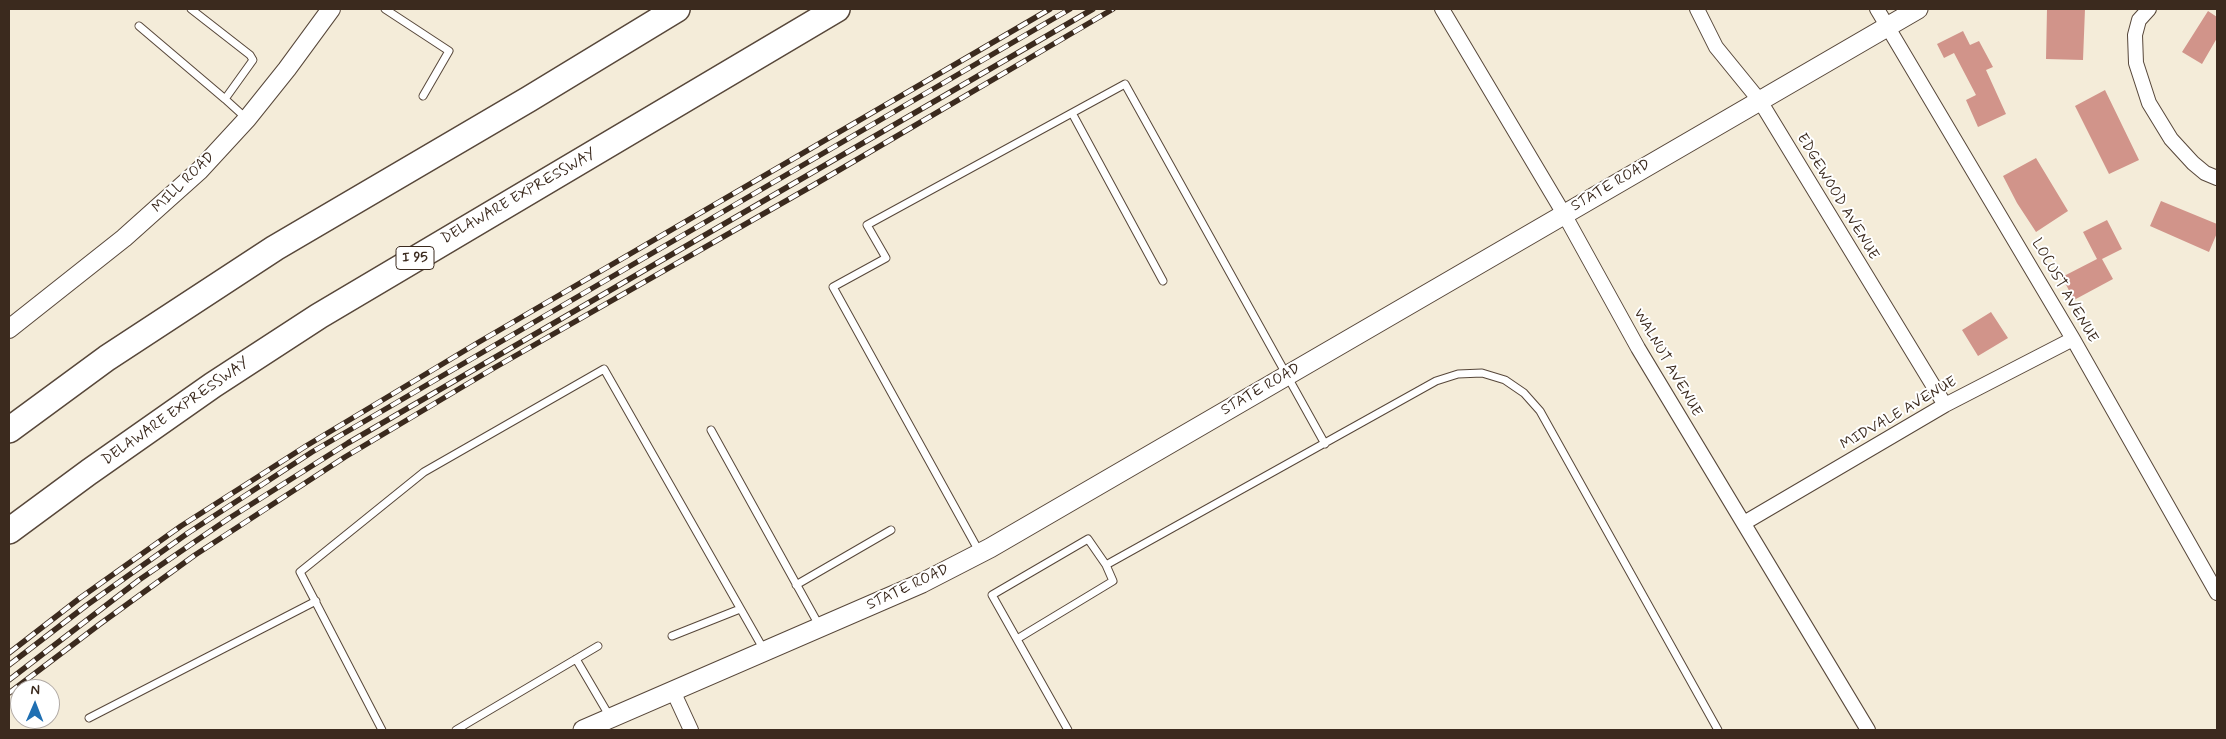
<!DOCTYPE html>
<html>
<head>
<meta charset="utf-8">
<style>
	body { margin:0 }
	#map { position:relative; width:2226px; height:739px; overflow:hidden; background:#f4ecd9; font-family:Mynerve,sans-serif }
	canvas { display:block }
	.frame { position:absolute; inset:0; border:10px solid #3b2a1e; pointer-events:none }
	.north { position:absolute; left:10px; top:679px; width:50px; height:50px; box-sizing:border-box; background:#fff; border:1px solid #b1aaa5; border-radius:50%; rotate:1deg; font-size:14px; font-weight:700; line-height:20px; text-align:center; color:#3b2a1e }
	.north::after { content:''; display:block; margin:auto; width:18px; height:22px; background:#1f6fb2; clip-path:polygon(50% 0,100% 100%,50% 72%,0 100%) }
</style>
</head>
<body>
<div id="map">
<canvas width="2226" height="739"></canvas>
<div class="frame"></div>
<div class="north">N</div>
</div>
<script>
const context = document.querySelector('canvas').getContext('2d');
context.lineJoin = 'round';
function fillPath(path, color) {
  context.fillStyle = color;
  context.fill(path, 'evenodd');
}
function shape(rows) {
  const path = new Path2D();
  for (const r of rows) {
    path.moveTo(r[0], r[1]);
    for (let i = 2; i < r.length; i += 2) path.lineTo(r[i], r[i + 1]);
  }
  return path;
}
function trace(path, color, width, dash) {
  context.strokeStyle = color;
  context.lineWidth = width;
  context.lineCap = dash ? 'butt' : 'round';
  context.setLineDash(dash || []);
  context.stroke(path);
}
function drawText(font, color, halo, rows, align = 'center') {
  context.font = font + ' Mynerve,sans-serif';
  context.lineWidth = 4;
  context.setLineDash([]);
  context.textBaseline = 'middle';
  context.strokeStyle = halo;
  context.fillStyle = color;
  for (const [text, x, y, turn = 0] of rows) {
    context.save();
    context.translate(x, y);
    context.rotate((+turn || 0) * Math.PI / 180);
    context.textAlign = isNaN(turn) ? turn : align;
    if (halo) context.strokeText(text, 0, 0);
    context.fillText(text, 0, 0);
    context.restore();
  }
}
const building = shape([
	[2047,9,2085,9,2083,60,2046,59],
	[2208,11,2217,17,2217,38,2202,64,2182,52],
	[1963,31,1970,45,1979,41,1993,67,1986,70,2006,114,1978,127,1966,100,1976,95,1954,53,1944,58,1937,44],
	[2105,90,2139,160,2109,174,2075,106],
	[2036,158,2068,211,2036,232,2017,203,2003,176],
	[2161,201,2217,224,2217,233,2209,252,2150,226],
	[2107,220,2122,249,2102,259,2113,279,2074,300,2062,277,2097,259,2083,232],
	[1991,312,2008,338,1978,356,1962,330]
]);
const service = shape([
	[191,9,250,55,253,60,225,99,247,119],
	[385,9,449,51,423,96],
	[139,26,225,99],
	[1072,113,1163,281],
	[711,430,820,627],
	[980,553,833,287,886,258,867,225,1125,84,1325,444],
	[796,585,891,530],
	[672,636,740,609],
	[1017,639,1113,581,1106,565],
	[576,659,610,717],
	[89,718,316,601],
	[382,730,300,572,424,472,604,369,764,650],
	[456,730,598,646],
	[1068,730,992,595,1088,539,1106,565,1436,381,1458,374,1482,373,1505,380,1524,393,1540,411,1718,730]
]);
const minor = shape([
	[1442,9,1564,214,1638,348,1868,730],
	[1697,9,1716,47,1760,101,1945,405],
	[1877,9,2073,339,2217,593],
	[2149,9,2139,20,2135,35,2136,63,2149,103,2171,139,2193,163,2205,173,2217,178],
	[1744,523,1945,405,2073,339],
	[673,691,691,730]
]);
const tertiary = shape([
	[9,329,124,238,200,170,247,119,287,69,331,9]
]);
const secondary = shape([
	[583,730,922,583,990,548,1918,9]
]);
const motorway = shape([
	[9,430,107,358,275,248,529,99,677,9],
	[9,531,89,472,213,385,319,316,837,9]
]);
const rail = shape([
	[9,653,80,598,181,526,306,446,479,342,1050,9],
	[9,665,87,605,188,533,312,452,1070,9],
	[9,680,139,580,228,519,348,443,1093,9],
	[9,693,100,624,195,555,345,457,494,368,812,186,1113,9]
]);
const shields = [
	[415,258,38]
];
const shieldNames = [
	["I 95",415,258]
];
const streetNames = [
	["MILL ROAD",184,183,-44],
	["STATE ROAD",1611,186,-30],
	["DELAWARE EXPRESSWAY",519,197,-30],
	["EDGEWOOD AVENUE",1837,197,59],
	["LOCUST AVENUE",2064,291,60],
	["WALNUT AVENUE",1667,363,60],
	["STATE ROAD",1261,390,-30],
	["DELAWARE EXPRESSWAY",176,412,-35],
	["MIDVALE AVENUE",1899,414,-30],
	["STATE ROAD",908,588,-25]
];
fillPath(building, '#d1948a');
trace(service, '#57473a', 9);
trace(minor, '#57473a', 16);
trace(tertiary, '#57473a', 20);
trace(secondary, '#57473a', 21);
trace(motorway, '#57473a', 28);
trace(service, '#fff', 7);
trace(minor, '#fff', 14);
trace(tertiary, '#fff', 18);
trace(secondary, '#fff', 19);
trace(motorway, '#fff', 25);
trace(rail, '#3b2a1e', 5.5);
trace(rail, '#fff', 4, [11]);
for (const [x, y, w] of shields) {
  const box = new Path2D();
  box.roundRect(x - w / 2, y - 11.5, w, 23, 4);
  context.fillStyle = '#fff';
  context.fill(box);
  trace(box, '#3b2a1e', 1);
}
drawText('bold 14px', '#3b2a1e', null, shieldNames);
drawText('15px', '#3b2a1e', '#fff', streetNames);
</script>
</body>
</html>
